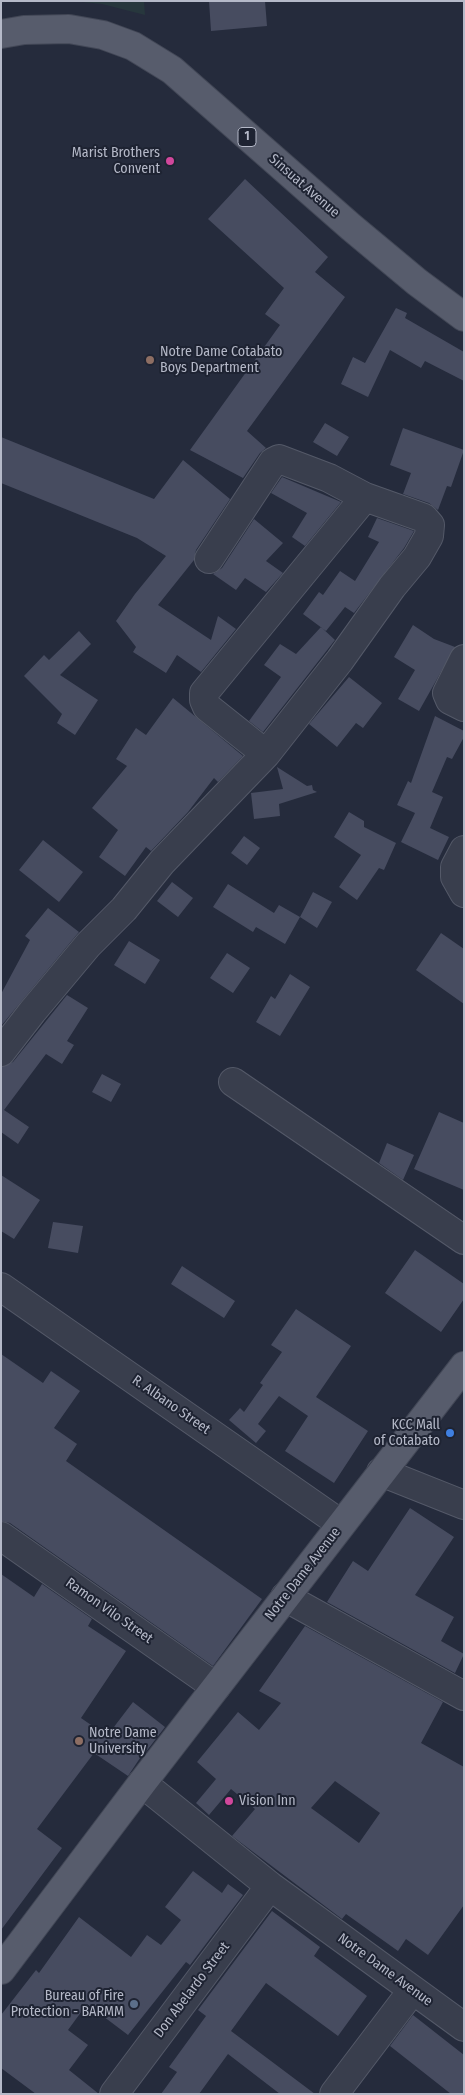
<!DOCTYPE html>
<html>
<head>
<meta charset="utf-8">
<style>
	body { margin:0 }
	#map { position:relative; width:465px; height:2095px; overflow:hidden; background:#252b3c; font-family:"Fira Sans Condensed",sans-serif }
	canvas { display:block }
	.frame { position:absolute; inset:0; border:2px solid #b5b9c8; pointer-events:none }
</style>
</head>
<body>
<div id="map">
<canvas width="465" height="2095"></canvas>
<div class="frame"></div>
</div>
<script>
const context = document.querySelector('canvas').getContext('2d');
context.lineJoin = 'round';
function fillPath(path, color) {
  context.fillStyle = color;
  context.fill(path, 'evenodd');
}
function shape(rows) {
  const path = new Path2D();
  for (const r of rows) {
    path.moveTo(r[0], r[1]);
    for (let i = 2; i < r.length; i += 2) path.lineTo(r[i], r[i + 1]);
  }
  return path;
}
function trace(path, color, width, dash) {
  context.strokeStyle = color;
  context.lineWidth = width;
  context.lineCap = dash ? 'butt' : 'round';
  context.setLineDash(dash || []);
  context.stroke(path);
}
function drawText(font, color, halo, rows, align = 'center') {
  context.font = font + ' "Fira Sans Condensed",sans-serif';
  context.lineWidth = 4;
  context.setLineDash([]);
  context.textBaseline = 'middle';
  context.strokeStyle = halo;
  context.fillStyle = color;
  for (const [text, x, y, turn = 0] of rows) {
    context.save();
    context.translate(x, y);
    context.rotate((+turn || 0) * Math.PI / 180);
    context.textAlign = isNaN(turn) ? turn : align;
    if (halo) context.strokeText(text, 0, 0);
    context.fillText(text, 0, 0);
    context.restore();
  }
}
const green = shape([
	[73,1,144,1,145,15,102,4]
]);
const building = shape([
	[209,1,265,1,267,26,211,31],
	[245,179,328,257,315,272,345,297,247,431,266,448,260,453,243,478,190,450,280,325,265,314,284,288,208,219],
	[396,308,407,313,405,318,464,352,464,381,425,361,421,368,390,350,368,397,341,384,353,357,365,363],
	[325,423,349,437,337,456,313,442],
	[403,428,464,450,451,487,447,486,438,510,429,503,403,494,411,473,390,465],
	[1,437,154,499,183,460,230,499,196,550,194,560,158,605,211,640,218,616,236,629,201,672,177,655,166,673,133,652,136,647,116,621,135,594,166,556,137,538,1,483],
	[282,477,341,502,305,546,292,537,307,513,271,493],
	[377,518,414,531,404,548,354,613,345,607,326,631,303,614,319,592,323,595,340,571,355,581,379,542,368,537],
	[254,519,283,543,266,561,283,573,266,592,245,578,236,590,213,574,222,568],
	[413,625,434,639,455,647,419,711,398,699,415,670,394,657],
	[321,627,335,640,263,732,249,721,281,677,264,665,280,644,296,654],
	[79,631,91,644,60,675,98,700,75,735,57,723,62,714,24,676,44,655,49,660],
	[349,677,382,703,363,728,356,723,337,747,309,724],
	[173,698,243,756,218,782,214,778,188,812,151,851,146,847,125,876,99,857,118,830,92,808,127,766,116,759,136,728,146,735],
	[435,716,464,731,464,737,452,759,447,757,432,792,443,797,430,828,449,837,438,860,401,842,415,813,397,805,408,781,411,783],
	[277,767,307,786,312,785,313,790,317,792,279,804,280,816,254,819,251,793,283,789],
	[349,812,364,821,364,827,396,843,384,870,379,868,357,900,339,887,361,855,334,837],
	[244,836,260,848,247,865,231,853],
	[43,840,83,872,59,902,19,870],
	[172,882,193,898,178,917,157,901],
	[228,884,274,913,279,905,300,917,285,944,256,927,253,932,213,907],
	[313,892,332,902,317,928,300,917],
	[48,908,79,932,1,1026,1,994,30,940,25,936],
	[441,933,464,949,464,1004,416,970],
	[129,941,160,960,145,984,114,965],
	[227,953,250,968,233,993,210,978],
	[290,974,310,987,280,1036,256,1022,271,996,275,999],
	[67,995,88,1008,67,1041,74,1045,62,1064,46,1054,4,1110,29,1127,18,1144,1,1132,1,1067,13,1062],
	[102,1074,121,1084,111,1102,92,1092],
	[439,1112,464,1123,464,1190,414,1169],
	[387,1143,414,1155,403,1180,379,1163],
	[1,1175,40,1200,14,1239,1,1231],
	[53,1222,83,1226,78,1253,48,1248],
	[415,1250,464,1284,464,1299,441,1332,385,1293],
	[182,1266,235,1301,224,1318,171,1284],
	[296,1309,351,1346,316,1397,368,1431,334,1483,285,1451,308,1416,279,1396,258,1424,266,1431,256,1443,229,1420,240,1408,244,1412,263,1385,260,1383,282,1352,271,1345],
	[1,1354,43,1383,51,1371,80,1391,54,1428,77,1444,66,1461,262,1599,213,1666,10,1523,1,1521],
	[410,1508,454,1537,415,1595,454,1617,441,1641,464,1654,455,1673,327,1602,353,1561,368,1571],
	[1,1574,34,1597,42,1584,92,1619,88,1626,126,1651,81,1718,107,1736,133,1702,165,1727,145,1753,144,1752,128,1776,94,1753,37,1829,62,1848,1,1930],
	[305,1626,443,1702,421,1743,464,1767,464,1905,428,1955,406,1939,398,1951,346,1914,342,1919,232,1836,255,1809,231,1789,209,1815,196,1803,216,1779,197,1762,238,1712,259,1730,281,1703,259,1691],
	[335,1781,380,1813,359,1843,311,1808],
	[193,1871,222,1893,228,1884,243,1895,190,1965,186,1962,128,2035,87,2004,68,2030,88,2045,69,2070,99,2094,36,2094,1,2068,1,2015,36,1970,39,1973,79,1917,131,1957,147,1935,161,1945,181,1920,165,1907],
	[272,1911,320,1947,314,1956,367,1996,338,2036,266,1983,231,2031,315,2094,280,2094,228,2054,199,2094,161,2094,177,2072,169,2067,206,2016,198,2010],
	[413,2015,464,2055,464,2094,451,2094,390,2046]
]);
const minor = shape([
	[464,659,447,693,450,700,464,707],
	[266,754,207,707,204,700,204,693,365,497],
	[464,850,455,867,455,877,464,893],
	[1,1052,32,1012,88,945,124,909,162,862,266,754,340,660,392,587,417,557,429,536,430,525,424,518,365,497,329,478,279,459,273,462,209,559],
	[233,1082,464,1240],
	[1,1287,341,1524],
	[381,1472,464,1505],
	[1,1536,216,1687],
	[285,1597,464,1696],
	[142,1783,270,1886,464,2027],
	[114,2094,270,1886],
	[334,2094,412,1991]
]);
const major = shape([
	[1,34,24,30,69,29,103,35,133,46,172,70,351,227,417,282,464,317],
	[1,1970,142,1783,464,1366]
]);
const markers = [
	[170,161,5,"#d1479c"],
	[150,360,5,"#8d6e63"],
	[450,1433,5,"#3f7fe0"],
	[79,1741,5,"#8d6e63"],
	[229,1801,5,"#d1479c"],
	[134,2004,5,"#5c6f8a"]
];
const shields = [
	[247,137,18]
];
const shieldNames = [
	["1",247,137]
];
const poiNames = [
	["Marist Brothers",160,153],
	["Convent",160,169],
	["Notre Dame Cotabato",160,352,"left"],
	["Boys Department",160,368,"left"],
	["KCC Mall",440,1425],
	["of Cotabato",440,1441],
	["Notre Dame",89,1733,"left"],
	["University",89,1749,"left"],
	["Vision Inn",239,1801,"left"],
	["Bureau of Fire",124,1996],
	["Protection - BARMM",124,2012]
];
const streetNames = [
	["Sinsuat Avenue",304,186,41],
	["R. Albano Street",171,1405,35],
	["Notre Dame Avenue",303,1574,-52],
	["Ramon Vilo Street",109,1611,35],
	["Notre Dame Avenue",385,1970,36],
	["Don Abelardo Street",192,1990,-53]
];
fillPath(green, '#27373d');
fillPath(building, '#474c60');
trace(minor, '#545968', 30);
trace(major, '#424756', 30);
trace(minor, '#393e4d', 28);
trace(major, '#575c6c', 28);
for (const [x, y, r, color] of markers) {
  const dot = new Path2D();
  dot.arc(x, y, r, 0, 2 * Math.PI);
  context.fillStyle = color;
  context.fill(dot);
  trace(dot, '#1e2332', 2);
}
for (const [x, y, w] of shields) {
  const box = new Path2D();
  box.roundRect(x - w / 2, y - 9.5, w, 19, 4);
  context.fillStyle = '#1e2332';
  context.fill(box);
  trace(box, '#b5b9c8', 1);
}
drawText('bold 12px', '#b5b9c8', null, shieldNames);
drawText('14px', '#b5b9c8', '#1e2332', poiNames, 'right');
drawText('14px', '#b5b9c8', '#1e2332', streetNames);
</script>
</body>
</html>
